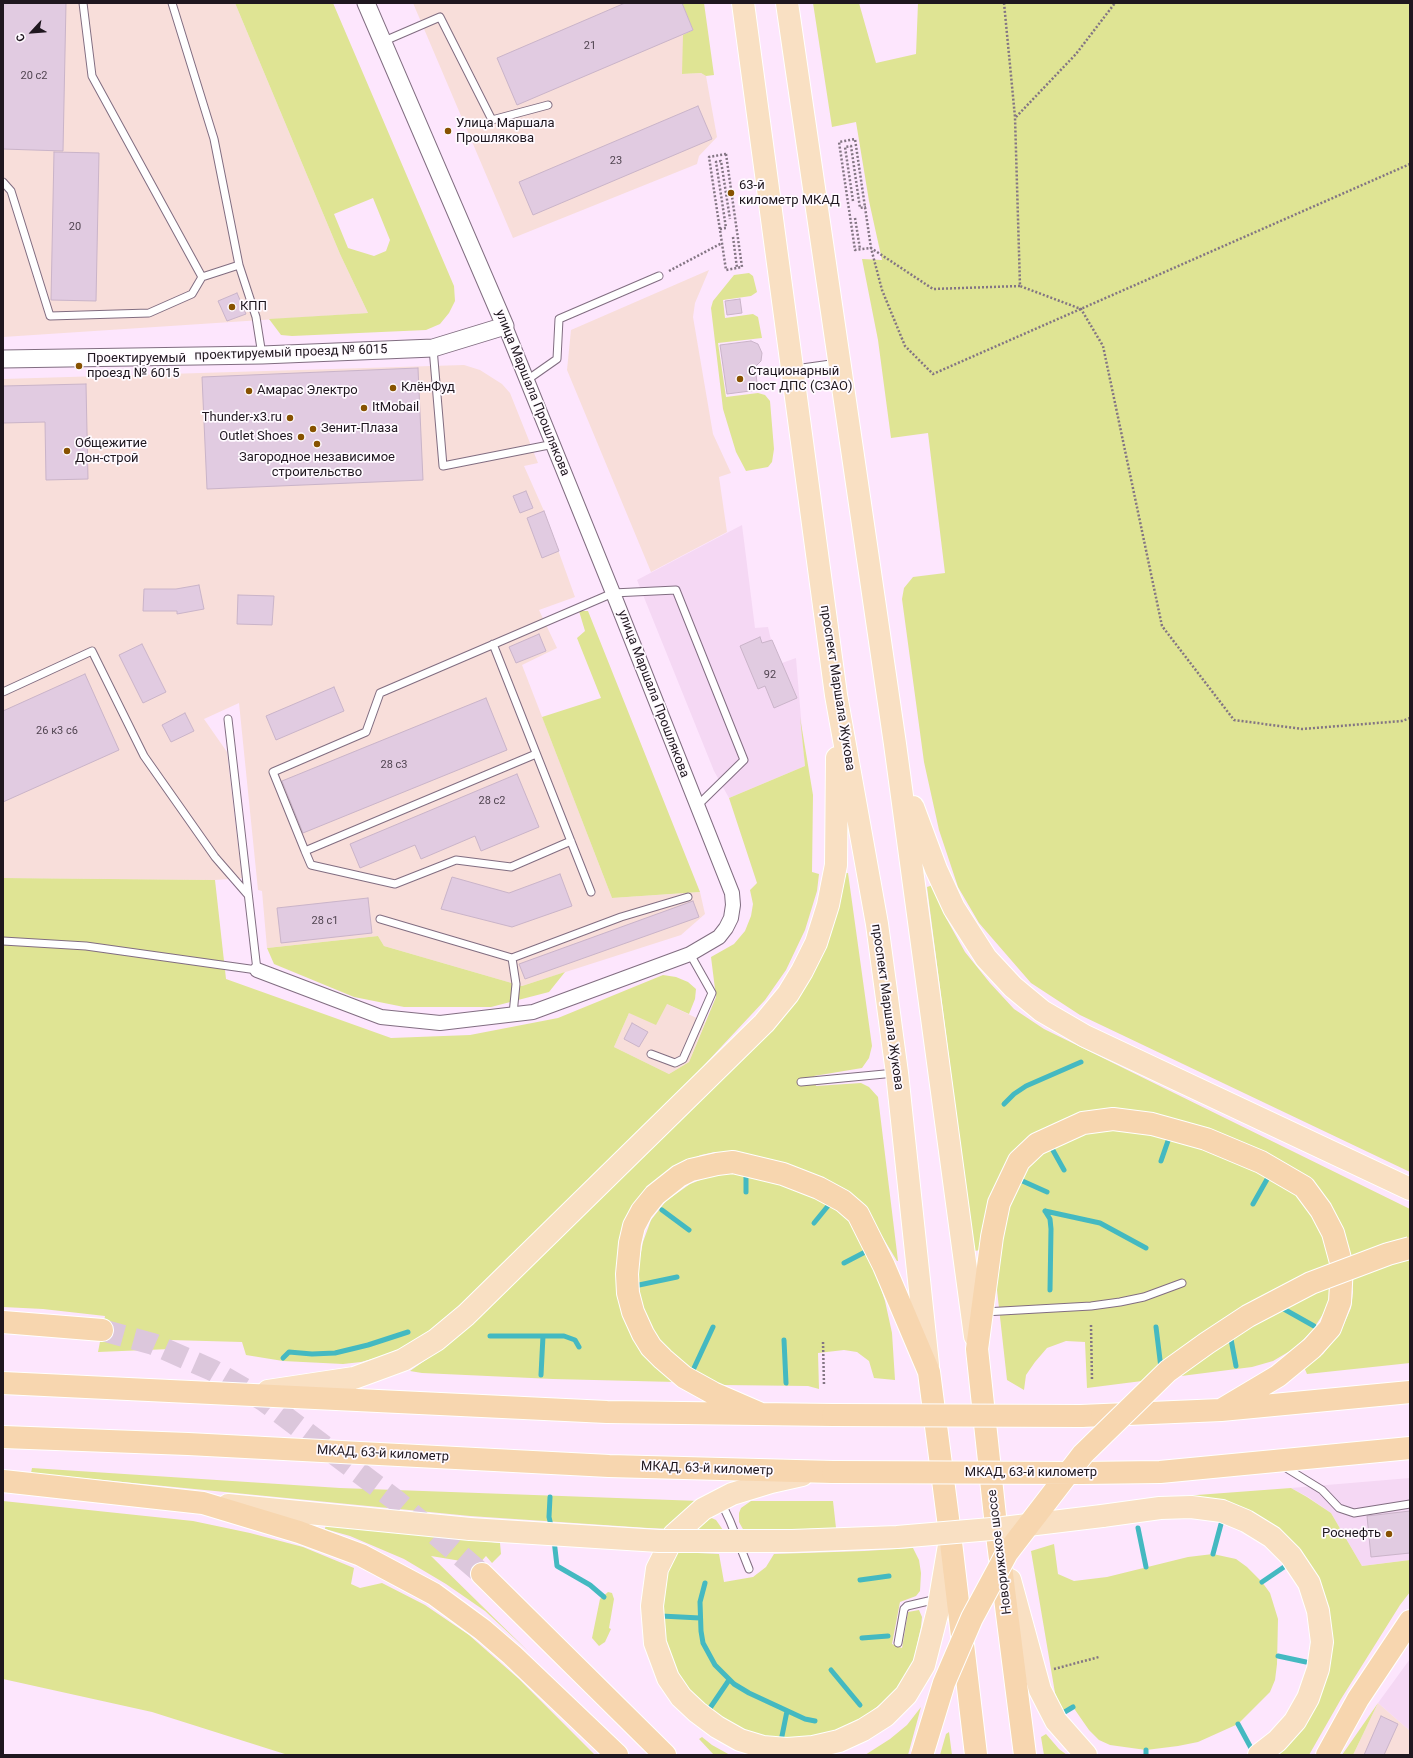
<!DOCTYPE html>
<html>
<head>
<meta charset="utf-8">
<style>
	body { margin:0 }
	#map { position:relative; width:1413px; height:1758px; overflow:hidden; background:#fde6fd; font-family:Roboto,sans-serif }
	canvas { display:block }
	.frame { position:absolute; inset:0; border:4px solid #1f171f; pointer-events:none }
	.north { position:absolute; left:12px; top:12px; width:40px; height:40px; -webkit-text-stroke:3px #fffaff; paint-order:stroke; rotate:244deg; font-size:11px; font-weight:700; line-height:16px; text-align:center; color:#1f171f }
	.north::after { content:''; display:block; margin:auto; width:14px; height:18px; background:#1f171f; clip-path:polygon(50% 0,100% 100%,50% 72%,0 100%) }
</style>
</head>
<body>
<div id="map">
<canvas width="1413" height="1758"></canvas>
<div class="frame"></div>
<div class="north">С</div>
</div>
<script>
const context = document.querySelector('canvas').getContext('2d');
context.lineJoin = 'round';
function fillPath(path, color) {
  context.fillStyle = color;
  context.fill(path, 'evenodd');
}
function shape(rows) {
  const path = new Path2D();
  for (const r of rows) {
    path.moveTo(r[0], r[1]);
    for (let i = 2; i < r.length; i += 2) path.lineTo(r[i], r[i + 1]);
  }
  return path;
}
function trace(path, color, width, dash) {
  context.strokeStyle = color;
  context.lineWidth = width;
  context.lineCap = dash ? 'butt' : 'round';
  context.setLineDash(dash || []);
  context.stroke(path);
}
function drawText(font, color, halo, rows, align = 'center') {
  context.font = font + ' Roboto,sans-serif';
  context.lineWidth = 3.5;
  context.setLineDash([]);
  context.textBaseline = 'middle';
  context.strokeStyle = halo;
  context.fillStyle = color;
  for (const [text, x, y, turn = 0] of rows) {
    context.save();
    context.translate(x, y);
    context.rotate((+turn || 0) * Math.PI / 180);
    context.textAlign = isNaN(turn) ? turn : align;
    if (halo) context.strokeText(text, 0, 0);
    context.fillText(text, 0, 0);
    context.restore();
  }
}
const built = shape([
	[742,525,755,628,768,627,771,640,782,663,796,658,805,766,729,798,714,771,637,580],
	[1410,1478,1410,1560,1362,1566,1331,1513,1308,1497,1291,1488],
	[1410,1659,1410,1731,1378,1703]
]);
const industrial = shape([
	[3,3,235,3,340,254,368,313,3,337],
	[413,3,682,3,693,30,682,74,701,73,706,76,717,137,699,156,697,164,513,238],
	[709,270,695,303,693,317,713,434,731,473,719,477,727,532,651,572,567,370,571,330],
	[464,365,480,370,502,384,510,393,538,463,524,466,544,511,575,597,539,610,557,648,522,665,612,898,700,892,705,914,681,935,522,986,384,946,378,936,267,948,262,891,258,890,239,703,204,719,227,752,242,878,215,880,3,878,3,379],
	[667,1004,705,1022,689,1062,669,1074,614,1047,629,1013],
	[1378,1703,1410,1731,1410,1755,1353,1755]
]);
const green = shape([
	[235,3,333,3,454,286,455,301,449,313,440,324,426,330,292,336,281,335,269,319,368,313,340,254],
	[373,198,390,240,386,251,374,256,348,248,334,214],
	[682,3,704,3,714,75,706,76,701,73,682,74,683,35,693,30],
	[813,3,859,3,876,63,916,54,918,3,1410,3,1410,1172,1080,1015,1031,983,979,923,958,887,939,830,924,762,902,599,904,588,913,577,945,573,928,433,891,438,878,340,862,259,882,260,869,201,856,122,832,127],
	[749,273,753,276,757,292,751,296,723,300,725,318,753,314,758,317,762,338,718,343,726,397,758,393,765,395,770,401,774,449,772,462,768,467,746,471,736,452,723,409,711,308,713,301,734,275],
	[579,611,588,611,700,892,612,898,542,717,601,698,577,638,585,631],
	[800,717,813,795,812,872,819,874,817,891,805,930,786,970,765,1000,665,1107,464,1303,435,1329,407,1346,379,1357,361,1362,343,1364,283,1361,246,1355,242,1342,170,1340,170,1349,98,1352,105,1316,43,1309,3,1307,3,878,215,880,226,979,391,1038,470,1035,558,1018,663,975,676,977,688,982,696,989,695,999,689,1014,667,1004,656,1025,629,1013,614,1047,669,1074,689,1062,716,997,711,957,734,944,745,931,751,916,753,904,750,890,757,883,729,798,805,766],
	[845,873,848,873,872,1046,869,1058,862,1068,814,1076,816,1086,861,1083,869,1087,878,1097,898,1261,897,1261,865,1208,734,1153,715,1152,701,1155,673,1167,647,1189,618,1257,676,1382,553,1379,422,1373,410,1371,448,1344,737,1065],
	[933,885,946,918,965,952,990,983,1014,1009,1044,1029,1410,1209,1410,1363,1307,1374,1304,1367,1323,1354,1341,1331,1351,1308,1353,1292,1348,1247,1338,1223,1319,1195,1115,1111,1008,1162,993,1189,981,1250,974,1251,927,887],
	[378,936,384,946,522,986,565,972,549,992,491,1007,404,1007,354,997,274,964,267,948],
	[1116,1127,1153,1134,1203,1149,1256,1170,1297,1194,1313,1215,1331,1255,1332,1291,1325,1311,1312,1331,1295,1348,1273,1361,1252,1367,1087,1388,1085,1342,1066,1341,1047,1348,1035,1362,1026,1375,1024,1390,1007,1380,996,1281,1002,1214,1019,1175,1046,1148,1087,1130],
	[734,1173,759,1175,813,1194,848,1217,875,1271,885,1301,892,1333,895,1380,874,1378,869,1361,857,1352,844,1350,818,1353,819,1389,808,1386,722,1385,702,1378,662,1347,648,1324,640,1300,638,1267,643,1242,651,1220,666,1201,690,1184,708,1177],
	[32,1468,340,1488,700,1501,672,1529,648,1528,470,1516,31,1473],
	[1291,1488,1307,1497,1331,1513,1362,1566,1410,1560,1410,1592,1400,1605,1341,1699,1309,1755,1275,1755,1316,1704,1324,1686,1329,1662,1315,1575,1199,1497,1170,1497],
	[3,1501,193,1521,250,1533,303,1547,354,1568,351,1584,360,1588,382,1583,425,1605,469,1635,519,1679,595,1755,288,1755,152,1712,3,1679],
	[751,1501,833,1501,836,1528,744,1531,739,1522,739,1513,741,1508],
	[707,1516,716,1520,723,1530,689,1529],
	[326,1523,500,1543,501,1554,492,1563,486,1556,479,1564,431,1556,529,1652,485,1611,446,1584,404,1559,350,1536,325,1529],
	[1054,1544,1058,1574,1074,1581,1107,1577,1188,1557,1213,1554,1236,1559,1247,1567,1262,1582,1270,1593,1278,1619,1277,1664,1275,1680,1270,1692,1238,1724,1198,1742,1178,1746,1146,1750,1110,1745,1099,1740,1089,1730,1073,1707,1063,1713,1055,1693,1031,1551],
	[913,1548,919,1560,921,1573,920,1591,916,1596,900,1602,892,1644,902,1648,908,1612,919,1610,922,1617,921,1627,914,1659,908,1674,898,1690,858,1722,832,1735,777,1741,733,1728,677,1683,658,1618,666,1568,676,1552,719,1554,724,1582,753,1577,766,1567,774,1554,864,1551],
	[608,1592,612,1593,614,1599,609,1628,611,1629,605,1642,599,1646,592,1638,600,1599],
	[1378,1703,1353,1755,1342,1755],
	[921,1707,908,1755,865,1755,890,1739,907,1725],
	[949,1732,952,1755,940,1755,946,1734],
	[1046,1734,1059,1749,1067,1755,1044,1755,1041,1737],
	[702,1737,712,1745,730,1755,714,1755,699,1739]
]);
const stream = shape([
	[1004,1104,1014,1094,1026,1086,1081,1062],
	[1050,1145,1064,1170],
	[1161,1161,1170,1135],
	[1018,1179,1047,1192],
	[746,1192,746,1171],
	[1253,1204,1270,1174],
	[662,1210,689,1230],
	[1045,1211,1100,1223,1146,1248],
	[1045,1211,1050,1219,1051,1229,1050,1290],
	[814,1223,832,1201],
	[844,1263,869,1250],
	[639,1285,677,1277],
	[1282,1308,1314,1326],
	[1156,1327,1161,1368],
	[1230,1334,1236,1366],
	[490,1336,564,1336,575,1340,579,1347],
	[784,1340,786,1383],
	[283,1358,289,1352,312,1354,335,1353,368,1345,408,1332],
	[694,1368,713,1327],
	[541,1375,543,1336],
	[550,1497,549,1517,552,1530],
	[1138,1528,1146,1567],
	[554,1540,557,1566,590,1585,604,1597],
	[1213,1554,1221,1524],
	[860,1580,889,1576],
	[1262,1582,1284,1567],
	[705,1583,700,1602,701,1631,703,1643,715,1665,734,1684,749,1693,805,1719,815,1721],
	[661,1616,700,1618],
	[862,1638,888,1636],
	[1278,1656,1306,1662],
	[831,1670,860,1705],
	[708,1711,729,1680],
	[1063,1713,1073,1707],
	[1238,1724,1251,1748],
	[781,1741,787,1711],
	[1146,1750,1146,1755]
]);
const building = shape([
	[3,3,66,3,63,151,3,149,3,3],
	[625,3,682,3,693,30,517,105,497,58,625,3],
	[698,106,712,139,533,215,519,182,698,106],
	[54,152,99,153,96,301,51,300,54,152],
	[237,293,246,314,227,321,218,301,237,293],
	[740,299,742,313,727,315,725,301,740,299],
	[751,341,758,344,762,353,761,361,755,367,758,390,727,394,720,345,751,341],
	[418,368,423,480,207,489,202,377,418,368],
	[86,384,88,479,46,480,45,422,3,423,3,386,86,384],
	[526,491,533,508,520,513,513,496,526,491],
	[544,511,559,551,542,558,527,518,544,511],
	[199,585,204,609,177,614,177,611,143,611,144,589,176,589,199,585],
	[238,595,274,596,272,625,237,624,238,595],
	[539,634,546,651,516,663,509,647,539,634],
	[760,637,762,643,772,640,797,698,774,708,765,686,758,689,740,646,760,637],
	[142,644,166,692,143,703,119,655,142,644],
	[85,674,119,750,3,802,3,711,85,674],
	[334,687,344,711,276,740,266,716,334,687],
	[486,698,507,750,303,833,282,781,486,698],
	[185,713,194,731,171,742,162,725,185,713],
	[517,774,539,827,481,851,475,836,421,859,415,845,360,868,350,844,517,774],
	[560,874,572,906,512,927,441,909,452,877,509,893,560,874],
	[368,898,372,933,281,943,277,908,368,898],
	[693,901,699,917,525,979,519,964,693,901],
	[632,1023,648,1032,639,1047,624,1039,632,1023],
	[1410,1511,1410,1553,1371,1557,1367,1516,1410,1511],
	[1381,1716,1398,1724,1384,1755,1364,1755,1381,1716]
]);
const trunkTunnel = shape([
	[102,1330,153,1344,212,1370,263,1400,398,1502,482,1574]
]);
const path = shape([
	[1004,3,1015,117,1020,286,1081,309,1103,346,1162,626,1234,720,1302,729,1402,721,1410,718],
	[1016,117,1076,54,1115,3],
	[726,154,742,267,726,270,709,157,726,154],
	[853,201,845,147,851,146,860,208,866,207],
	[855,218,860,249],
	[720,229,726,228,716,162,721,161,730,219],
	[733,237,737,268],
	[669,271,722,243],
	[1020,286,933,289,871,248,855,250,839,142,855,139,871,248,882,290,905,346,933,374,1410,164],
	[1091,1325,1092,1381],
	[823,1342,824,1385],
	[1054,1669,1099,1657]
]);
const service = shape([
	[83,3,92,76,202,277],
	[172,3,214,139,239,265],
	[382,42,440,17,492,120,548,105],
	[3,182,11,191,50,316,149,313,192,294,202,277,239,265,256,317,262,355],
	[433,348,443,466,554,444],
	[795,369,838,363],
	[527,380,557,359,559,319,659,276],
	[493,644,591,892],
	[3,692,92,651,144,756,215,857,248,895],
	[536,754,305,851,273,772,366,732,380,693,613,593,676,590,744,760,697,806],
	[305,851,311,865,395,884,456,860,511,867,571,841],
	[380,919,512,958,516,984,513,1014],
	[3,941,86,946,257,970,228,719],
	[512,958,621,917,688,897],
	[651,1054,675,1063,683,1059,712,993,690,954],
	[801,1082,895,1073],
	[984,1312,1091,1306,1120,1302,1144,1297,1182,1283],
	[1283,1466,1322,1490,1339,1508,1354,1513,1410,1504],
	[721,1502,730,1521,749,1569],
	[898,1643,904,1609,907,1606,937,1599]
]);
const minor = shape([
	[257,970,381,1017,440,1023,533,1012,690,954,719,937,726,928,731,918,733,905,732,893,613,593,505,326]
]);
const tertiary = shape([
	[3,359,262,355,433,348,505,326,366,3]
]);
const primary = shape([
	[743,3,836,695,877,924,897,1073,928,1365],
	[787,3,895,744,975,1336],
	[913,807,936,869,954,908,986,958,1013,987,1042,1011,1085,1036,1410,1189],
	[268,1391,354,1378,403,1360,436,1340,466,1315,764,1023,788,994,802,971,816,943,828,905,836,865,837,758],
	[802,1475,771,1482,732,1494,703,1509,674,1535,657,1569,652,1606,655,1643,668,1678,681,1697,697,1712,717,1727,740,1740,763,1747,787,1749,813,1747,839,1741,863,1730,885,1716,906,1695,924,1665,938,1610,949,1545],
	[228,1505,470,1529],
	[1102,1516,1160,1508,1191,1507,1222,1511,1246,1521,1272,1537,1291,1556,1309,1583,1318,1611,1322,1642,1318,1669,1308,1698,1295,1721,1277,1741,1259,1755],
	[1010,1580,1040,1690,1056,1721,1086,1755]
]);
const trunk = shape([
	[3,1322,102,1330],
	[3,1383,607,1412,833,1415],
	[759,1413,713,1393,684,1377,663,1359,651,1347,643,1334,633,1312,628,1293,627,1274,630,1243,634,1226,642,1211,655,1195,679,1176,691,1170,717,1164,733,1162,783,1174,819,1188,843,1201,858,1214,884,1266,929,1372,950,1534,976,1755],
	[1081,1416,1221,1410,1410,1392],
	[3,1437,188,1444,609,1466,833,1472],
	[1081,1473,1160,1472,1410,1448],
	[3,1481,203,1503,299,1532,361,1555,434,1594,483,1630,512,1655,617,1755],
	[482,1574,665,1755],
	[1025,1755,997,1535,977,1349,992,1237,999,1203,1019,1161,1037,1144,1083,1123,1113,1119,1152,1124,1206,1139,1261,1162,1304,1187,1321,1210,1333,1233,1342,1266,1340,1302,1330,1328,1312,1348,1278,1376,1221,1410],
	[1327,1755,1358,1699,1410,1621]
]);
const primaryBridge = shape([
	[470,1529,659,1541,792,1541,897,1537,1003,1528,1102,1516]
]);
const trunkBridge = shape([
	[833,1415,1081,1416],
	[833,1472,1078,1473],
	[922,1755,944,1683,972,1618,1007,1553,1083,1454,1168,1371,1207,1343,1248,1316,1311,1283,1388,1254,1410,1248]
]);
const markers = [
	[448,131,4,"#875200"],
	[731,193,4,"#875200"],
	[232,307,4,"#875200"],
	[79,366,4,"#875200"],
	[740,379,4,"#875200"],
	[393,388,4,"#875200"],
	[249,391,4,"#875200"],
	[364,408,4,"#875200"],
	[290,418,4,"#875200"],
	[313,429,4,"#875200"],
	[301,437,4,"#875200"],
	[317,444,4,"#875200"],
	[67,451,4,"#875200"],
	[1389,1534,4,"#875200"]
];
const numberNames = [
	["21",590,46],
	["20 с2",34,76],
	["23",616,161],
	["20",75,227],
	["92",770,675],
	["26 к3 с6",57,731],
	["28 с3",394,765],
	["28 с2",492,801],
	["28 с1",325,921]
];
const poiNames = [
	["Улица Маршала",456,124],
	["Прошлякова",456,139],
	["63-й",739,186],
	["километр МКАД",739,201],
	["КПП",240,307],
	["Проектируемый",87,359],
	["проезд № 6015",87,374],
	["Стационарный",748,372],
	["пост ДПС (СЗАО)",748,387],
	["КлёнФуд",401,388],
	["Амарас Электро",257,391],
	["ItMobail",372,408],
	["Thunder-x3.ru",282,418,"right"],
	["Зенит-Плаза",321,429],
	["Outlet Shoes",293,437,"right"],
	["Общежитие",75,444],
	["Дон-строй",75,459],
	["Загородное независимое",317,458,"center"],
	["строительство",317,473,"center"],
	["Роснефть",1381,1534,"right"]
];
const streetNames = [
	["проектируемый проезд № 6015",291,353,-2],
	["улица Маршала Прошлякова",532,393,68],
	["проспект Маршала Жукова",837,688,81],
	["улица Маршала Прошлякова",653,694,69],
	["проспект Маршала Жукова",887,1007,82],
	["МКАД, 63-й километр",383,1454,3],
	["МКАД, 63-й километр",707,1469,2],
	["МКАД, 63-й километр",1031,1473],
	["Новорижское шоссе",1000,1552,-97]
];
fillPath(built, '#f5d8f4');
fillPath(industrial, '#f8deda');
fillPath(green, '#dfe494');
trace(stream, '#44b9c1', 5);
fillPath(building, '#e1cbe1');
trace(building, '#cab4c9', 1);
trace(trunkTunnel, '#dcc7dc', 22, [22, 11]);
trace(service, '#816d81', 9);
trace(minor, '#816d81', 16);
trace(tertiary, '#816d81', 19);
trace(primary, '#fff', 24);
trace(trunk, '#fff', 24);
trace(path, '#837583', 2.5, [2, 2]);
trace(service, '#fff', 7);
trace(minor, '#fff', 14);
trace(tertiary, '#fff', 17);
trace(primary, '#f9e0c3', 22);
trace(trunk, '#f7d6af', 22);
trace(primaryBridge, '#fff', 24, []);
trace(trunkBridge, '#fff', 24, []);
trace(primaryBridge, '#f9e0c3', 22);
trace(trunkBridge, '#f7d6af', 22);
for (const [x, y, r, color] of markers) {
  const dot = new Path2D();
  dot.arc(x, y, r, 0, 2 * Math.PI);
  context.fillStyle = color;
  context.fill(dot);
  trace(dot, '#fffaff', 1.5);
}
drawText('11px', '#504450', null, numberNames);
drawText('13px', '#1f171f', '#fffaff', poiNames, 'left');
drawText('13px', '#1f171f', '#fffaff', streetNames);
</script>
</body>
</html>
